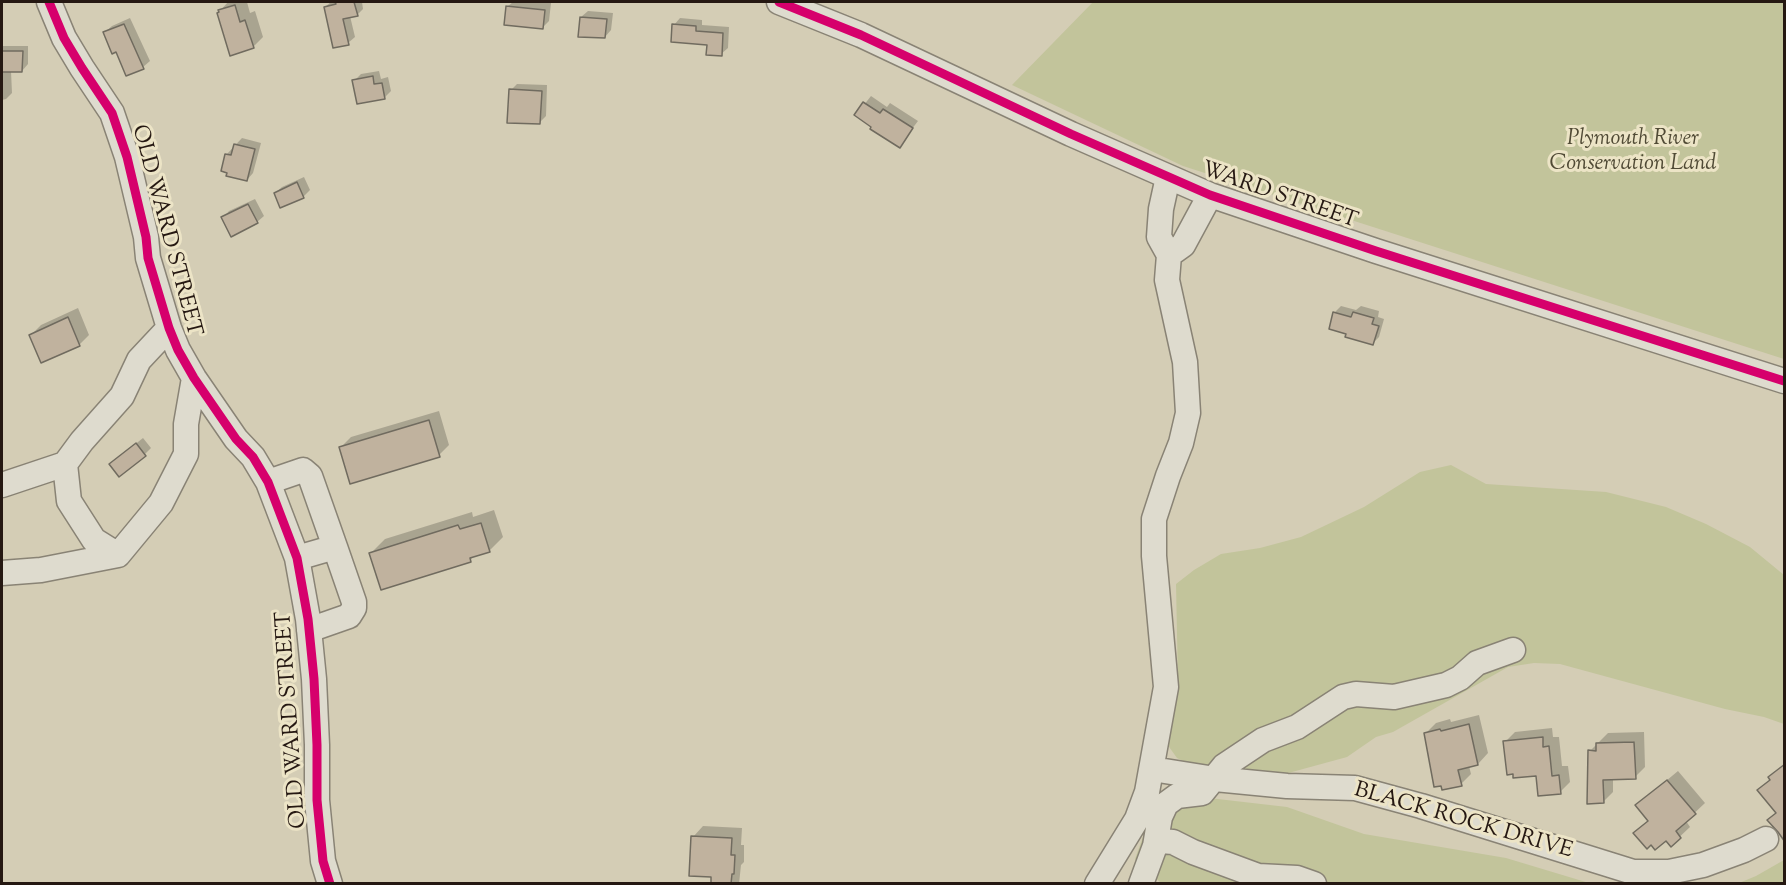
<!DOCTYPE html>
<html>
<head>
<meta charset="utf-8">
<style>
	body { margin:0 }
	#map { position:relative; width:1786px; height:885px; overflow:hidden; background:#d4cdb5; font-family:"Sorts Mill Goudy",serif }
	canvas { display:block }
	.frame { position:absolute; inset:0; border:3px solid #251812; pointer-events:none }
</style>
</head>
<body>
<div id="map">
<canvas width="1786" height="885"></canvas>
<div class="frame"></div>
</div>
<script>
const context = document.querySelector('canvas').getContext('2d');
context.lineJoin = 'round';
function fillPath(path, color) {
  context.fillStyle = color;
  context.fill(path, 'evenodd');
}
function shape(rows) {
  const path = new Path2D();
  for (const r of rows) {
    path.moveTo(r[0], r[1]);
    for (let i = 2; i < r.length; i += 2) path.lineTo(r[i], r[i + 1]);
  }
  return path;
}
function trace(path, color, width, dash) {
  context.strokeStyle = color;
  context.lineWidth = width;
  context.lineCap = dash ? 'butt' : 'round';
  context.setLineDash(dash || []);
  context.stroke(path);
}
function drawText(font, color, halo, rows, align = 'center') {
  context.font = font + ' "Sorts Mill Goudy",serif';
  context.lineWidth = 6;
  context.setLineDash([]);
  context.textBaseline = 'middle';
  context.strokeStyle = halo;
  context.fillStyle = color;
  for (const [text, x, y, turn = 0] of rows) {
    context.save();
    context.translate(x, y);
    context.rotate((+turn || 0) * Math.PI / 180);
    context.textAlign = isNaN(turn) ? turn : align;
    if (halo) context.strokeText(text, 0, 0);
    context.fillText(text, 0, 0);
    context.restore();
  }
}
const green = shape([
	[1093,2,1784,2,1784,359,1183,166,1012,85],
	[1451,465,1486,484,1606,492,1666,507,1706,524,1750,547,1784,575,1784,724,1764,717,1725,709,1560,664,1534,663,1508,667,1393,732,1376,737,1347,757,1281,775,1189,764,1177,758,1167,744,1174,711,1178,683,1176,584,1194,570,1221,554,1260,548,1301,537,1364,507,1420,472],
	[1157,798,1209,798,1287,807,1364,834,1506,858,1589,883,1161,883,1135,859],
	[1784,860,1784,883,1739,883,1756,876]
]);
const shadow = shape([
	[228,2,247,2,250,13,255,11,263,37,253,47,220,11],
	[331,2,362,2,363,9,357,15,350,16,355,37,348,43,325,7],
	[513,2,551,3,549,21,543,27,507,7],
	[588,11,613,13,611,30,605,37,581,17],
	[130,18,150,61,143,67,117,50,105,32,112,26],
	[680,18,702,20,702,25,729,27,728,48,721,54,708,44,674,25],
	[2,46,28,46,28,64,22,71,11,71,12,93,6,99,2,100],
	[379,71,381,79,388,77,391,91,384,98,354,81,361,74],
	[517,84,547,85,546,116,539,123,511,90],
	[871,96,887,107,890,103,918,121,899,146,856,115],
	[242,138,261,143,253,173,247,180,227,154],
	[304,177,310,190,303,197,275,193,282,187],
	[255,199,264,216,257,222,223,218,229,211],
	[1341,306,1356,310,1361,306,1379,311,1378,317,1384,319,1379,337,1373,343,1330,328,1335,312],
	[78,308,89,335,79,345,31,335,41,325],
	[439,411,449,445,439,455,341,447,351,437],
	[143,438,151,448,145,454,118,458],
	[494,510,503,537,489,551,476,555,470,560,371,553,385,539,472,512,473,517],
	[1479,715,1488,753,1478,764,1469,766,1471,774,1461,784,1426,733,1436,723,1450,719,1451,722],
	[1552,728,1553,737,1559,737,1562,766,1568,766,1570,782,1560,792,1537,775,1505,742,1515,732],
	[1644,732,1645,767,1635,777,1613,778,1613,792,1603,802,1590,751,1608,733],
	[1678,771,1705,803,1686,821,1690,827,1672,844,1666,838,1635,833,1649,820,1637,805],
	[703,826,742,828,741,845,744,845,744,862,741,865,739,884,712,884,713,875,693,837]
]);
const building = shape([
	[335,2,354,2,358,16,343,19,349,45,333,48,324,7,336,4,335,2],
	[235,5,240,22,245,20,254,48,230,56,217,13,219,12,218,10,235,5],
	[506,6,545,10,543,29,504,25,506,6],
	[580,17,607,19,605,38,578,37,580,17],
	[124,24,144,69,126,76,116,52,112,54,103,32,124,24],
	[672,24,696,26,696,31,723,33,722,56,706,55,707,45,671,42,672,24],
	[2,51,23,51,22,72,2,72,2,51],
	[373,76,374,84,382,83,385,99,357,104,352,80,373,76],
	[509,89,542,91,540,124,507,123,509,89],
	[863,102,880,113,883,109,913,128,900,148,870,129,871,127,854,115,863,102],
	[234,144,255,149,247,181,226,176,227,173,221,171,225,154,231,155,234,144],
	[297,182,304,198,280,208,274,193,297,182],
	[248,204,258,223,231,237,221,217,248,204],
	[1333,312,1351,317,1353,312,1374,318,1372,324,1379,326,1373,345,1345,337,1346,334,1329,329,1333,312],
	[68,317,80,346,41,363,29,335,68,317],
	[429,420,440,457,350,484,339,447,429,420],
	[136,443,146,456,119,477,109,464,136,443],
	[481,523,490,552,470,558,471,562,381,590,369,553,458,525,460,529,481,523],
	[1469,724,1478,765,1458,770,1462,786,1442,790,1441,786,1434,787,1424,733,1440,729,1441,731,1469,724],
	[1543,737,1543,747,1549,746,1552,776,1559,775,1561,794,1538,796,1536,776,1513,778,1513,774,1507,775,1503,741,1543,737],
	[1634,742,1636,779,1603,780,1604,803,1587,804,1588,750,1596,751,1596,743,1634,742],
	[1785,764,1785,842,1778,832,1767,820,1776,813,1757,790,1770,780,1768,777,1785,764],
	[1667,780,1696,814,1676,831,1681,838,1671,847,1666,841,1655,850,1651,845,1647,849,1633,833,1648,821,1635,805,1667,780],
	[691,836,732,838,731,855,735,855,734,874,732,874,731,884,711,884,711,877,689,876,691,836]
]);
const minor = shape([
	[49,2,64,38,82,68,112,113,127,157,146,237,148,258,169,328,178,350,194,378,236,439,253,457,268,482,297,558,308,619,314,679,317,745,317,800,323,861,330,884],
	[779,2,861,35,1071,134,1210,195,1376,251,1784,381],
	[1169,255,1183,245,1210,195],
	[169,328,139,360,122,396,82,441,65,464,69,501,94,540,118,555,161,503,186,454,186,424,194,378],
	[268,482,303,470,310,476,335,547],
	[2,485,65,464],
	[297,558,335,547,354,602,354,608,349,616,309,630],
	[2,573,41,570,118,555],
	[1152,769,1215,779,1287,786,1355,788,1421,806,1633,872,1669,872,1703,865,1744,850,1766,839],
	[1155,846,1161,841,1173,842,1193,852,1258,876,1297,878,1314,884],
	[1097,884,1137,819,1147,792,1166,687,1154,556,1154,519,1168,476,1181,443,1188,413,1185,362,1167,280,1169,255,1159,237,1161,209,1168,177],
	[1141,884,1155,846,1160,817,1166,804,1177,796,1202,793,1224,766,1263,740,1297,727,1343,697,1356,694,1394,697,1446,685,1460,678,1477,663,1513,650]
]);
const cycleway = shape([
	[49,2,64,38,82,68,112,113,127,157,146,237,148,258,169,328,178,350,194,378,236,439,253,457,268,482,297,558,308,619,314,679,317,745,317,800,323,861,330,884],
	[779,2,861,35,1071,134,1210,195,1376,251,1784,381]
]);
const parkNames = [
	["Plymouth River",1633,140],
	["Conservation Land",1633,165]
];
const streetNames = [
	["WARD STREET",1279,197,19],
	["OLD WARD STREET",165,231,75],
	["OLD WARD STREET",293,720,-94],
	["BLACK ROCK DRIVE",1463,822,16]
];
fillPath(green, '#c2c49b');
fillPath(shadow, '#0003');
fillPath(building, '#c0b29e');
trace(building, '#706b5f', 1.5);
trace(minor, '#898375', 27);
trace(minor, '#dedbce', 24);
trace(cycleway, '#d6006c', 9);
drawText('italic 22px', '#504a35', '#ece4c6', parkNames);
drawText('22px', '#251812', '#ece4c6', streetNames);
</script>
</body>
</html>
